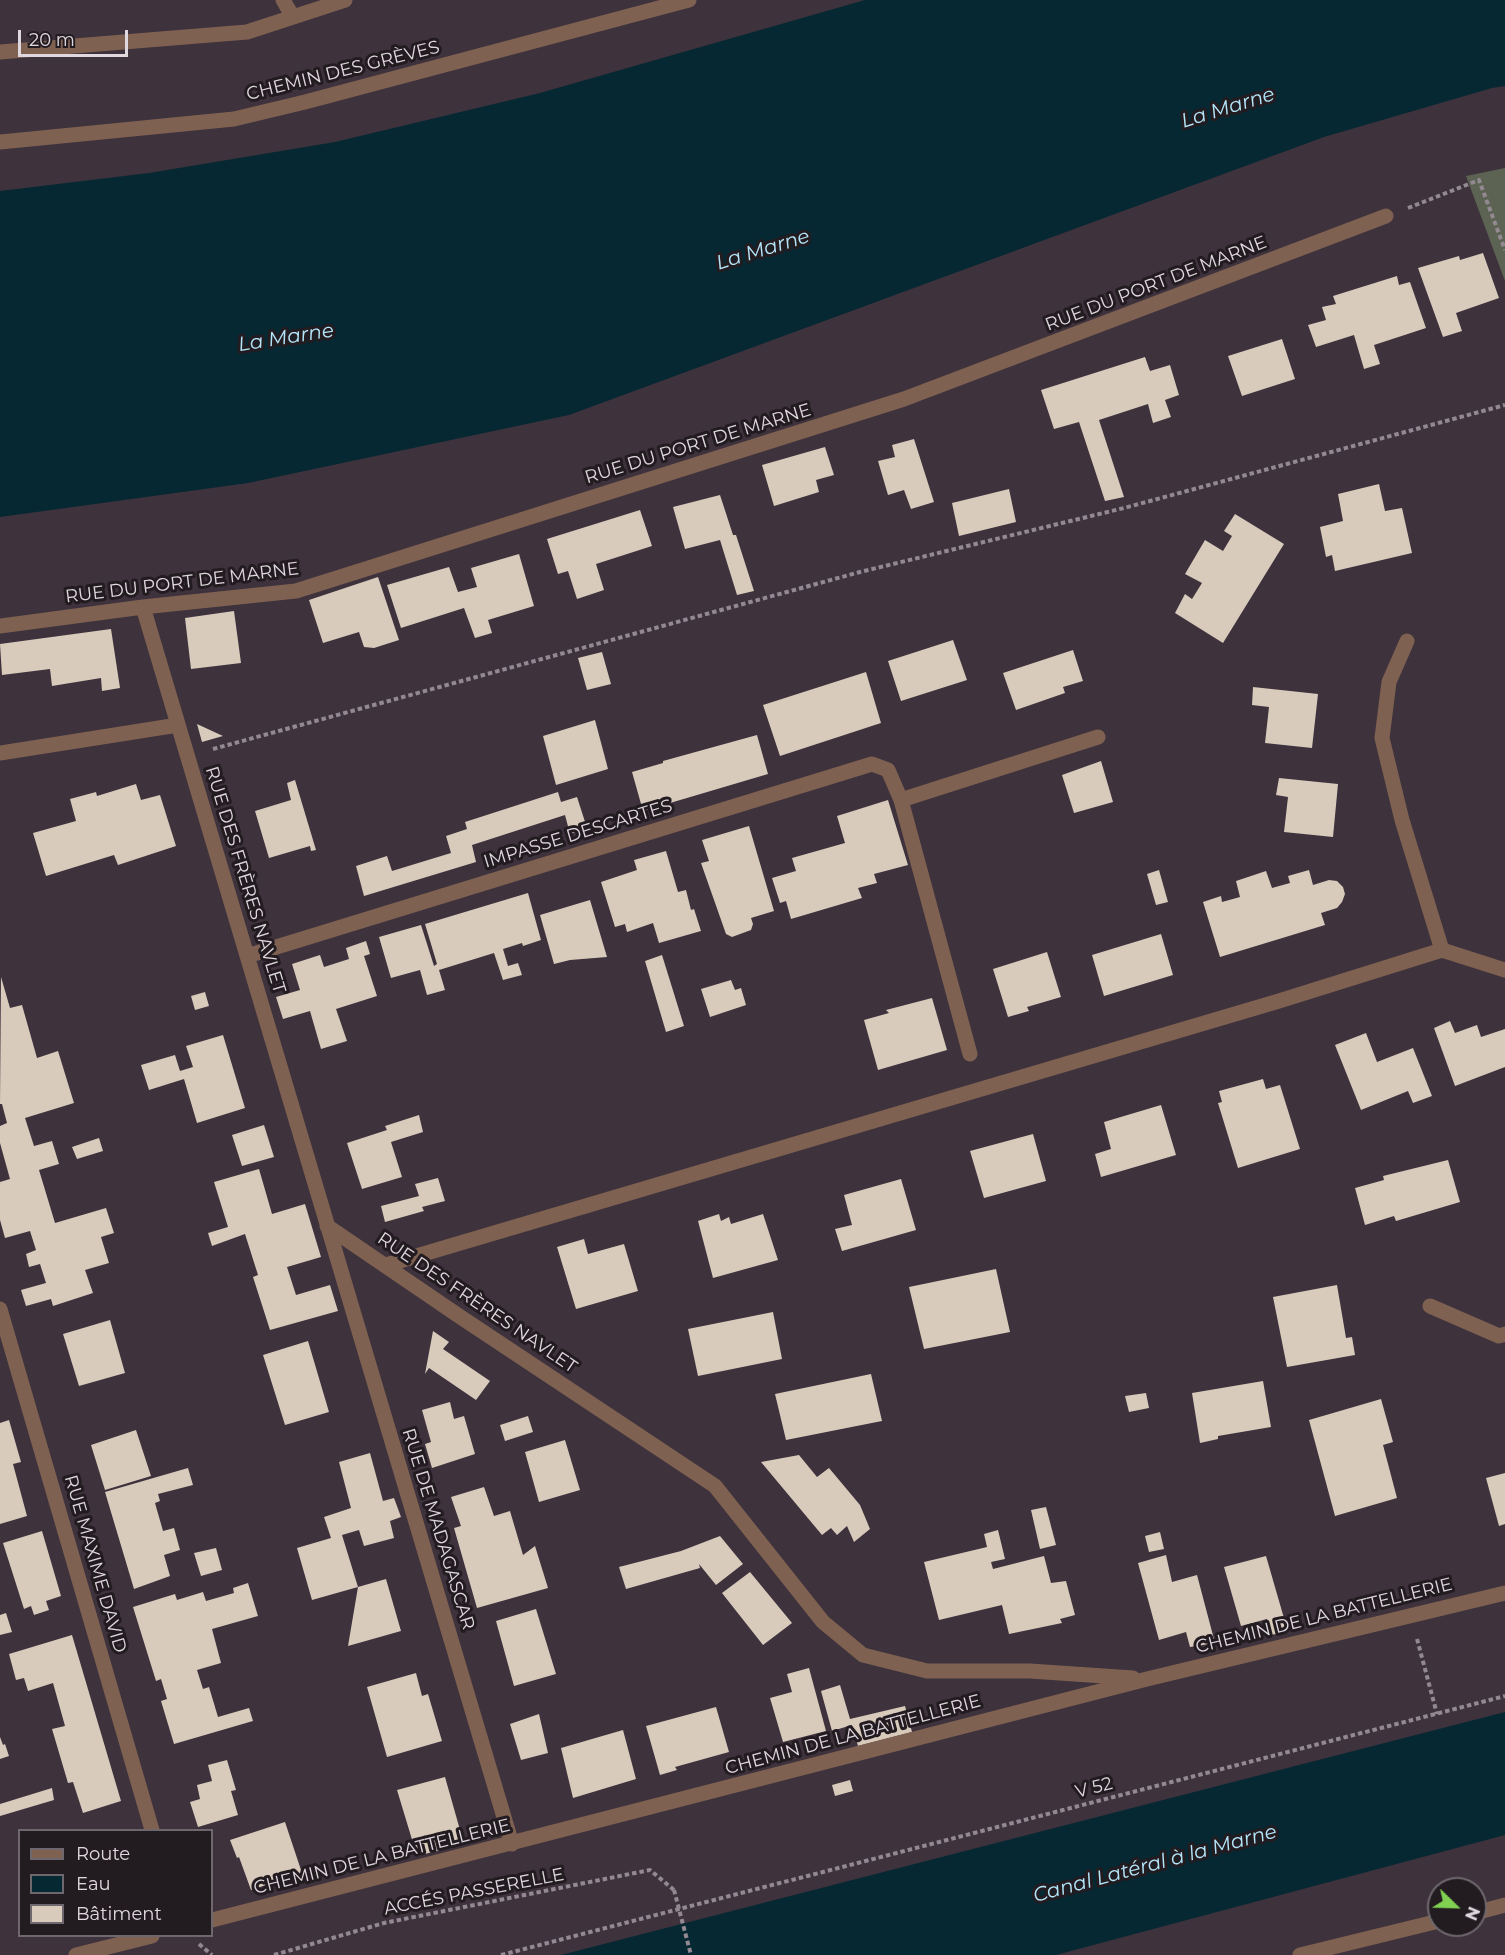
<!DOCTYPE html>
<html>
<head>
<meta charset="utf-8">
<style>
	body { margin:0 }
	#map { position:relative; width:1505px; height:1955px; overflow:hidden; background:#3e323d; font-family:Montserrat,sans-serif }
	canvas { display:block }
	.legend { position:absolute; left:18px; top:1829px; width:195px; height:108px; box-sizing:border-box; background:#221c21; border:2px solid #6e676d; margin:0; padding:8px 10px; list-style:none; font-size:18px; color:#e0d8df }
	.legend li { display:flex; align-items:center; gap:12px; height:30px }
	.legend b { width:30px; border:2px solid #6e676d }
	.north { position:absolute; left:1427px; top:1877px; width:60px; height:60px; box-sizing:border-box; background:#221c21; border:2px solid #6e676d; border-radius:50%; rotate:113deg; font-size:16px; font-weight:700; line-height:24px; text-align:center; color:#e0d8df }
	.north::after { content:''; display:block; margin:auto; width:21px; height:27px; background:#80d051; clip-path:polygon(50% 0,100% 100%,50% 72%,0 100%) }
	.scale { position:absolute; left:18px; top:30px; width:110px; height:27px; box-sizing:border-box; border:3px solid #e0d8df; border-top:0; padding-left:8px; font-size:18px; line-height:21px; white-space:nowrap; color:#e0d8df; -webkit-text-stroke:4px #221c21; paint-order:stroke }
</style>
</head>
<body>
<div id="map">
<canvas width="1505" height="1955"></canvas>
<ul class="legend">
<li><b style="height:8px;background:#7f6151"></b>Route</li>
<li><b style="height:16px;background:#062833"></b>Eau</li>
<li><b style="height:16px;background:#d8cbbc"></b>Bâtiment</li>
</ul>
<div class="north">N</div>
<div class="scale">20 m</div>
</div>
<script>
const context = document.querySelector('canvas').getContext('2d');
context.lineJoin = 'round';
function fillPath(path, color) {
  context.fillStyle = color;
  context.fill(path, 'evenodd');
}
function shape(rows) {
  const path = new Path2D();
  for (const r of rows) {
    path.moveTo(r[0], r[1]);
    for (let i = 2; i < r.length; i += 2) path.lineTo(r[i], r[i + 1]);
  }
  return path;
}
function trace(path, color, width, dash) {
  context.strokeStyle = color;
  context.lineWidth = width;
  context.lineCap = dash ? 'butt' : 'round';
  context.setLineDash(dash || []);
  context.stroke(path);
}
function drawText(font, color, halo, rows, align = 'center') {
  context.font = font + ' Montserrat,sans-serif';
  context.lineWidth = 6;
  context.setLineDash([]);
  context.textBaseline = 'middle';
  context.strokeStyle = halo;
  context.fillStyle = color;
  for (const [text, x, y, turn = 0] of rows) {
    context.save();
    context.translate(x, y);
    context.rotate((+turn || 0) * Math.PI / 180);
    context.textAlign = isNaN(turn) ? turn : align;
    if (halo) context.strokeText(text, 0, 0);
    context.fillText(text, 0, 0);
    context.restore();
  }
}
const green = shape([
	[1505,168,1505,281,1466,176]
]);
const water = shape([
	[865,0,1505,0,1505,86,1492,88,1324,137,569,415,248,483,0,517,0,191,149,173,335,142,540,93],
	[1505,1712,1505,1835,1056,1955,561,1955]
]);
const building = shape([
	[1483,253,1499,298,1456,313,1462,331,1443,337,1418,268,1459,256,1460,260],
	[1397,276,1399,285,1410,282,1426,328,1374,345,1380,364,1364,369,1354,335,1316,347,1308,325,1326,320,1322,307,1336,304,1333,296],
	[1282,339,1295,379,1242,396,1228,356],
	[1145,357,1150,371,1170,365,1179,395,1165,400,1171,417,1153,423,1148,404,1099,420,1124,497,1105,501,1079,422,1054,429,1041,390],
	[914,439,934,502,911,509,904,490,888,495,878,461,895,457,892,445],
	[825,447,834,475,816,480,819,492,774,506,762,465],
	[1379,484,1385,511,1402,508,1412,553,1335,571,1332,555,1326,557,1320,527,1343,521,1338,494],
	[1009,489,1016,522,959,536,952,503],
	[720,495,733,535,736,535,754,591,737,595,720,540,685,549,673,507],
	[640,510,652,546,596,564,604,590,577,599,568,571,558,574,547,539],
	[1235,514,1284,544,1223,643,1175,613,1185,594,1192,599,1202,583,1185,574,1205,540,1223,551,1232,536,1224,531],
	[519,554,534,606,488,620,492,633,475,638,464,608,401,628,387,585,449,567,458,592,477,587,471,568],
	[378,577,399,640,374,648,364,647,359,632,323,643,309,600],
	[234,611,241,663,191,669,185,618],
	[111,629,120,688,102,691,101,678,52,686,50,669,2,675,0,644],
	[953,640,967,680,901,701,888,661],
	[1073,650,1083,681,1063,687,1065,693,1016,710,1003,673],
	[602,652,611,684,587,690,578,658],
	[866,672,881,723,780,756,763,705],
	[1253,687,1318,694,1312,748,1265,743,1269,707,1252,705],
	[595,720,608,769,556,785,543,736],
	[197,724,223,736,202,742],
	[757,735,768,774,643,811,632,772,663,763,663,761],
	[1101,761,1113,802,1074,813,1062,775],
	[1279,778,1338,784,1333,837,1284,832,1288,797,1276,795],
	[295,780,316,850,311,851,310,846,269,858,255,811,291,800,287,783],
	[136,784,141,800,160,795,176,846,118,865,114,855,46,876,33,833,76,821,70,799,96,792,97,796],
	[558,792,561,802,577,797,587,828,570,834,565,815,472,845,476,862,364,896,356,866,387,856,392,871,451,853,446,836,467,829,465,822],
	[888,800,908,865,874,874,877,883,858,888,862,898,791,919,786,901,780,903,772,878,796,871,792,858,845,843,837,816],
	[749,826,774,911,751,918,753,924,751,930,732,937,726,934,701,863,709,861,702,840],
	[666,851,678,892,686,890,691,910,694,909,701,931,659,943,653,923,627,932,625,924,615,927,601,882,637,870,634,860],
	[1159,870,1168,902,1156,905,1147,874],
	[1309,870,1313,885,1329,880,1337,881,1343,887,1345,894,1342,902,1337,908,1321,913,1325,925,1220,957,1203,902,1221,896,1222,902,1240,897,1236,881,1266,871,1272,888,1290,883,1288,876],
	[528,893,541,940,523,946,522,943,503,949,508,966,518,963,522,975,503,980,494,953,439,970,445,990,427,995,420,970,391,978,379,937,421,925,434,966,437,964,425,924],
	[590,900,607,957,570,960,554,964,540,915],
	[1161,934,1173,975,1104,996,1092,955],
	[366,941,370,954,364,956,377,996,336,1009,347,1041,321,1049,310,1011,283,1019,276,997,300,990,292,964,320,955,324,967,349,959,346,948],
	[1047,952,1061,997,1027,1007,1029,1011,1008,1017,993,969],
	[662,955,684,1026,666,1032,645,961],
	[1,977,10,1008,22,1005,37,1058,58,1051,74,1103,25,1118,34,1146,52,1141,59,1164,39,1170,55,1223,106,1208,114,1233,101,1237,109,1263,85,1270,93,1293,53,1306,51,1299,26,1306,21,1290,46,1283,40,1264,29,1267,26,1254,36,1250,30,1231,5,1238,0,1220,0,1182,10,1179,0,1143,0,1126,7,1123,2,1104,0,1104],
	[731,980,735,990,741,988,746,1005,710,1017,701,989],
	[205,992,209,1006,195,1010,191,996],
	[932,998,947,1050,878,1070,864,1020,889,1013,886,1010],
	[1450,1021,1455,1033,1477,1025,1481,1037,1505,1029,1505,1067,1455,1086,1434,1028],
	[1366,1033,1377,1062,1413,1048,1432,1096,1413,1103,1408,1091,1361,1110,1335,1045],
	[223,1035,245,1108,197,1123,184,1079,149,1090,141,1065,175,1055,180,1071,193,1067,186,1046],
	[1263,1079,1266,1089,1280,1085,1300,1149,1238,1168,1218,1103,1222,1102,1219,1091],
	[1161,1105,1176,1155,1101,1177,1095,1154,1111,1149,1104,1122],
	[419,1115,423,1132,391,1142,402,1177,362,1189,347,1143,387,1130,385,1126],
	[264,1125,274,1157,242,1166,232,1135],
	[1033,1134,1046,1181,984,1198,970,1151],
	[99,1138,103,1151,77,1159,72,1147],
	[1448,1160,1460,1202,1396,1221,1394,1216,1365,1225,1355,1188,1384,1180,1383,1176],
	[259,1169,272,1214,305,1204,321,1257,287,1267,296,1295,330,1285,338,1311,270,1330,253,1277,258,1275,245,1234,212,1246,208,1233,228,1227,214,1182],
	[438,1178,445,1201,422,1207,424,1211,385,1222,381,1206,419,1196,415,1184],
	[901,1179,916,1230,842,1251,835,1229,852,1225,844,1195],
	[719,1214,721,1221,729,1217,731,1224,763,1214,778,1260,713,1278,698,1221],
	[584,1239,588,1254,624,1244,638,1291,576,1309,557,1247],
	[996,1269,1010,1332,924,1349,909,1287],
	[1337,1285,1346,1338,1352,1337,1355,1355,1287,1367,1273,1297],
	[773,1312,782,1359,698,1376,688,1329],
	[110,1320,125,1373,79,1386,63,1334],
	[433,1331,449,1342,443,1349,490,1381,476,1400,429,1368,425,1374],
	[308,1341,329,1412,285,1425,263,1355],
	[871,1374,882,1421,786,1440,775,1394],
	[1263,1381,1271,1427,1218,1436,1218,1439,1200,1443,1192,1393],
	[1146,1393,1149,1408,1129,1412,1125,1396],
	[1381,1399,1393,1442,1383,1445,1397,1498,1335,1516,1309,1420],
	[450,1402,454,1419,464,1416,475,1454,432,1468,425,1444,431,1442,422,1410],
	[528,1416,533,1432,505,1441,500,1425],
	[9,1420,21,1462,13,1464,27,1516,0,1524,0,1423],
	[136,1430,151,1476,105,1490,91,1445],
	[565,1440,580,1490,539,1502,525,1452],
	[370,1453,383,1501,394,1498,401,1517,390,1521,394,1538,364,1546,359,1530,342,1535,358,1587,312,1600,297,1548,331,1538,324,1517,351,1508,339,1462],
	[799,1455,817,1477,829,1468,860,1505,870,1529,854,1542,847,1526,837,1535,831,1528,822,1535,761,1462],
	[188,1468,193,1485,158,1494,160,1501,155,1503,163,1531,174,1528,180,1550,164,1555,170,1576,134,1589,105,1492],
	[1505,1473,1505,1524,1499,1526,1486,1478],
	[484,1487,494,1516,510,1511,523,1555,535,1546,548,1588,477,1608,454,1528,461,1526,451,1497],
	[1046,1507,1056,1545,1040,1549,1031,1510],
	[998,1530,1005,1559,991,1562,993,1569,1044,1556,1051,1583,1066,1581,1075,1615,1060,1619,1062,1623,1009,1634,1002,1605,939,1620,924,1562,987,1547,984,1534],
	[42,1531,61,1596,46,1601,49,1610,34,1615,31,1606,24,1609,3,1543],
	[1160,1532,1164,1549,1149,1552,1145,1536],
	[720,1536,743,1564,716,1585,699,1564,700,1568,626,1589,619,1567,681,1551],
	[216,1548,222,1570,201,1576,194,1553],
	[1166,1555,1172,1582,1197,1575,1215,1643,1190,1647,1186,1632,1159,1640,1138,1563],
	[1266,1556,1288,1632,1270,1635,1267,1619,1241,1626,1224,1567],
	[750,1572,792,1623,763,1645,722,1593],
	[386,1579,401,1631,348,1646,358,1587],
	[248,1583,258,1616,212,1629,221,1663,197,1670,203,1689,209,1687,218,1717,249,1708,253,1721,174,1744,161,1701,167,1699,161,1679,156,1681,133,1607,175,1594,177,1600,203,1592,206,1601,234,1593,233,1588],
	[536,1609,556,1674,514,1686,496,1621],
	[6,1613,12,1632,0,1635,0,1615],
	[72,1635,121,1801,83,1813,73,1782,68,1783,52,1729,65,1726,53,1683,28,1691,24,1678,16,1680,9,1654],
	[809,1668,826,1731,783,1742,770,1698,792,1692,787,1674],
	[416,1673,422,1696,428,1694,442,1741,387,1757,367,1687],
	[840,1685,850,1719,905,1706,912,1732,858,1746,852,1725,832,1731,821,1691],
	[716,1707,729,1752,675,1767,677,1770,660,1775,646,1726],
	[539,1714,548,1753,521,1760,510,1724],
	[623,1730,636,1779,573,1798,561,1748],
	[0,1737,3,1745,5,1744,9,1756,0,1759],
	[227,1760,236,1790,231,1791,238,1815,198,1827,190,1802,200,1799,197,1785,212,1781,208,1765],
	[445,1777,464,1844,417,1856,397,1790],
	[850,1780,853,1791,835,1796,832,1785],
	[52,1788,54,1800,0,1816,0,1804],
	[285,1822,302,1873,251,1890,239,1857,237,1858,230,1840]
]);
const path = shape([
	[1408,208,1479,180,1505,250],
	[213,749,860,572,1124,508,1505,405],
	[1417,1639,1437,1714],
	[199,1944,212,1955],
	[274,1955,384,1923,650,1870,674,1890],
	[501,1955,1505,1696]
]);
const service = shape([
	[283,0,293,17],
	[0,52,247,32,345,0]
]);
const minor = shape([
	[0,142,234,119,305,102,689,0],
	[143,607,512,1844],
	[0,626,143,607,296,591,904,399,1386,216],
	[1407,641,1389,682,1382,738,1402,820,1442,950,1505,970],
	[0,753,178,725],
	[901,800,1098,737],
	[247,956,872,764,888,770,901,800,970,1054],
	[327,1226,459,1316,715,1486,823,1622,863,1655,927,1671,1030,1671,1133,1678],
	[386,1265,1279,1001,1442,950],
	[1430,1306,1499,1336,1505,1334],
	[0,1309,152,1830],
	[1475,1913,1505,1905],
	[212,1920,1147,1679,1505,1593],
	[76,1955,152,1936],
	[1300,1955,1439,1921]
]);
const pathBridge = shape([
	[674,1890,691,1955]
]);
const streetNames = [
	["CHEMIN DES GRÈVES",343,71,-14],
	["RUE DU PORT DE MARNE",1156,284,-21],
	["RUE DU PORT DE MARNE",698,444,-17],
	["RUE DU PORT DE MARNE",182,583,-7],
	["IMPASSE DESCARTES",578,834,-17],
	["RUE DES FRÈRES NAVLET",245,880,73],
	["RUE DES FRÈRES NAVLET",477,1303,34],
	["RUE DE MADAGASCAR",438,1529,73],
	["RUE MAXIME DAVID",95,1564,74],
	["CHEMIN DE LA BATTELLERIE",1324,1616,-14],
	["CHEMIN DE LA BATTELLERIE",853,1735,-15],
	["V 52",1094,1788,-14],
	["CHEMIN DE LA BATTELLERIE",382,1857,-14],
	["ACCÉS PASSERELLE",474,1892,-11]
];
const waterNames = [
	["La Marne",1228,108,-17],
	["La Marne",763,250,-17],
	["La Marne",286,338,-9],
	["Canal Latéral à la Marne",1155,1864,-15]
];
fillPath(green, '#5c6352');
fillPath(water, '#062833');
fillPath(building, '#d8cbbc');
trace(path, '#938992', 4, [4.5, 3]);
trace(service, '#7f6151', 15);
trace(minor, '#7f6151', 15);
trace(pathBridge, '#938992', 4, [4.5, 3]);
drawText('18px', '#e0d8df', '#221c21', streetNames);
drawText('italic 20px', '#b4e6fa', '#221c21', waterNames);
</script>
</body>
</html>
